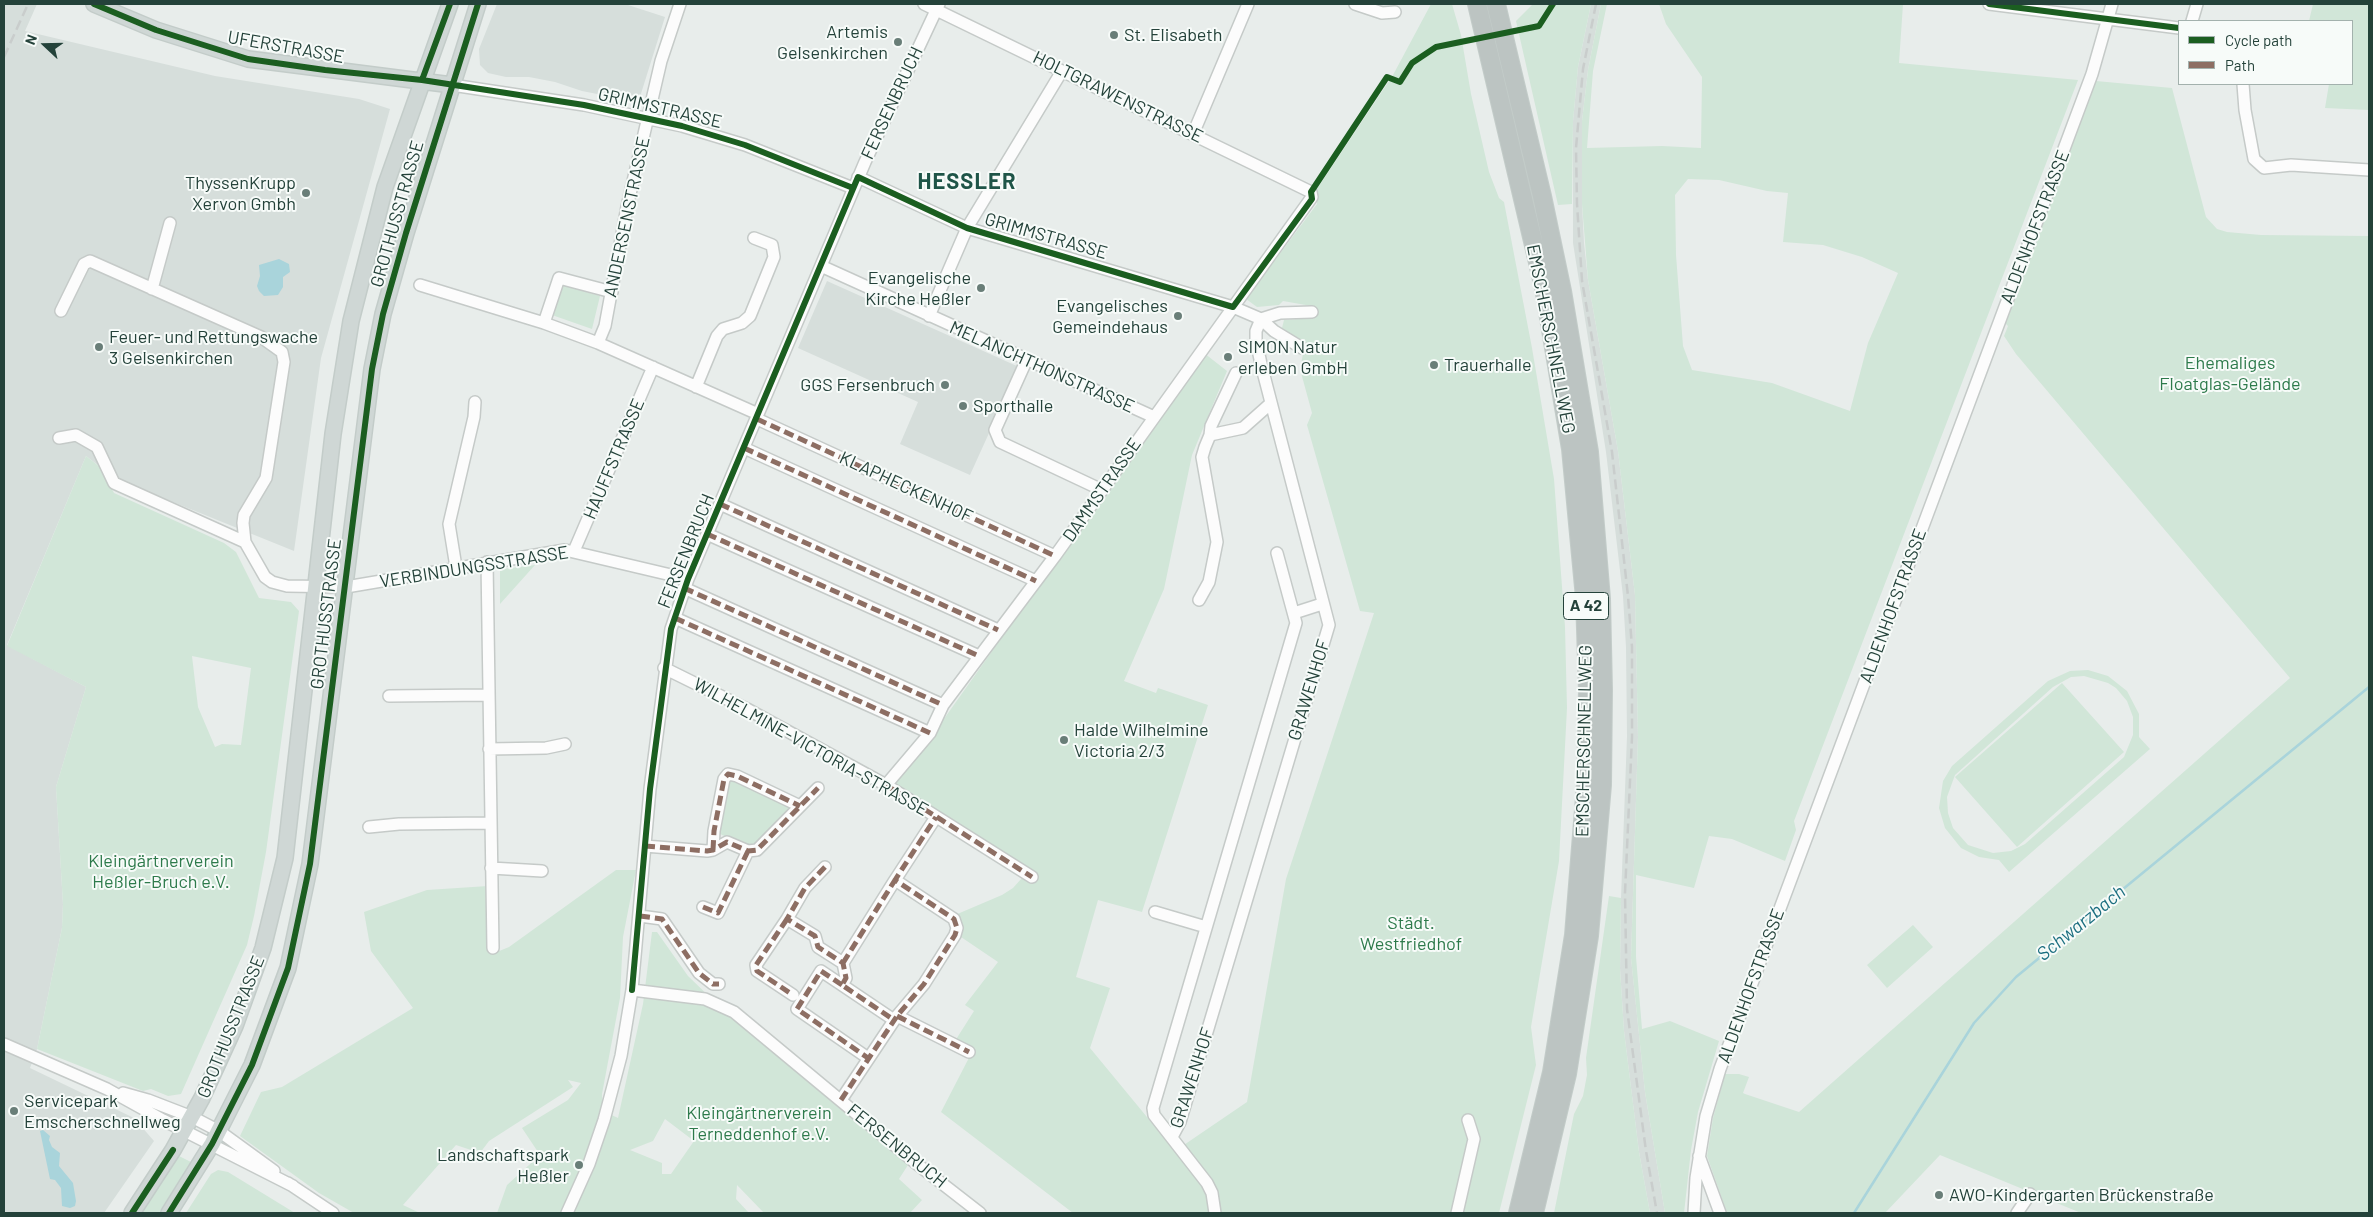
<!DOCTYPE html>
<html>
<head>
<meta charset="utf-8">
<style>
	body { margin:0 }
	#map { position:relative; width:2373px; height:1217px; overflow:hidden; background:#e8edeb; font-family:Barlow,sans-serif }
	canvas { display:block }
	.frame { position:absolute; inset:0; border:5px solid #24423a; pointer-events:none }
	.legend { position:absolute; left:2178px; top:20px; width:175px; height:65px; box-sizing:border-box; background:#f7fbf9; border:1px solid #a3b1ad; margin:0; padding:6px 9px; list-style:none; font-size:15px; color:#24423a }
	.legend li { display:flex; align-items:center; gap:10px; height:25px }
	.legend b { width:25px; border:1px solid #a3b1ad }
	.north { position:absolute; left:20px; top:20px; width:50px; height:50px; -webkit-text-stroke:4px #f7fbf9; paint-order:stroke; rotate:291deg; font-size:14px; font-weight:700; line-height:20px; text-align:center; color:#24423a }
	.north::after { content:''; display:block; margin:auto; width:18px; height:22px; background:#24423a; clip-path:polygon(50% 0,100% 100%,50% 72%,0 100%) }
</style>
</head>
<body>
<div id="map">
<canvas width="2373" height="1217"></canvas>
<div class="frame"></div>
<ul class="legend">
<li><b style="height:6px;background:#1b5e20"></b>Cycle path</li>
<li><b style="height:6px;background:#8d6e63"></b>Path</li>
</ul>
<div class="north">N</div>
</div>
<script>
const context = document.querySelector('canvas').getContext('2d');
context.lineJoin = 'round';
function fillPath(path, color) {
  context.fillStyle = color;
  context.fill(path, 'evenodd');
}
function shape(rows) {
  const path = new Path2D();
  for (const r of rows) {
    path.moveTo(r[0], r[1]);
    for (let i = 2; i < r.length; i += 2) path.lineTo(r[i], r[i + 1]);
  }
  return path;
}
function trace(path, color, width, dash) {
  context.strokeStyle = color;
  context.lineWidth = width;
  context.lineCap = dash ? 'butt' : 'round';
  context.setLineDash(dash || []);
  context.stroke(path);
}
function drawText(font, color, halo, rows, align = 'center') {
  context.font = font + ' Barlow,sans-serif';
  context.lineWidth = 4;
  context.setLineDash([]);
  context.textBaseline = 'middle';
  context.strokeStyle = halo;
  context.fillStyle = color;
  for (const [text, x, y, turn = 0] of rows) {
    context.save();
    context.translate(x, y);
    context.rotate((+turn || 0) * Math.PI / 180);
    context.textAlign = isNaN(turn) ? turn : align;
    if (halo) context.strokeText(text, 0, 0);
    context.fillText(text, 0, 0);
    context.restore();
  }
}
const built = shape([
	[4,4,37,4,25,31,215,76,359,99,390,109,321,358,294,551,116,479,86,456,7,645,86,687,56,787,63,904,62,928,37,1049,30,1068,134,1118,154,1141,104,1213,4,1213],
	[497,4,625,4,665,17,639,100,633,101,582,91,555,82,529,77,506,77,488,73,480,65,479,49],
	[1591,4,1601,4,1588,70,1582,121,1582,204,1584,243,1588,280,1618,451,1635,595,1638,737,1631,958,1645,1092,1665,1213,1650,1213,1639,1152,1624,1031,1620,969,1621,898,1627,736,1626,647,1623,596,1606,452,1573,243,1573,121,1578,67],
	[827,281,1019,367,970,475,900,444,918,402,798,348]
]);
const green = shape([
	[1431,4,1452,4,1461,35,1471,94,1489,172,1499,198,1504,202,1532,348,1554,479,1565,627,1567,708,1559,861,1531,1027,1536,1065,1499,1213,1073,1213,941,1112,973,1050,955,1041,974,1011,965,1005,998,962,961,937,963,932,960,918,955,915,1002,895,1013,888,1030,869,908,791,894,785,946,716,1204,353,1227,371,1192,455,1164,589,1124,681,1156,693,1158,688,1208,705,1142,912,1098,900,1076,977,1110,988,1090,1048,1175,1151,1247,1102,1286,879,1374,613,1360,611,1307,425,1312,413,1300,369,1305,344,1282,328,1284,320,1314,318,1317,307,1283,301,1279,305,1257,307,1246,299,1317,204,1315,192,1393,75],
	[1533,4,1591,4,1578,67,1573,121,1572,204,1558,205,1516,21],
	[1601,4,1607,4,1593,71,1587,148,1662,146,1701,148,1702,77,1666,24,1659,4,1903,4,1899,63,2078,80,1794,821,1796,830,1785,861,1732,839,1709,836,1694,888,1636,875,1636,957,1642,1029,1670,1021,1719,1041,1698,1112,1691,1150,1684,1213,1665,1213,1645,1092,1631,958,1638,737,1635,595,1618,451,1588,280,1582,204,1582,121,1588,70],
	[1688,179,1719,180,1767,191,1788,193,1783,242,1823,245,1862,257,1898,273,1868,343,1850,411,1772,383,1692,370,1683,346,1676,255,1675,195],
	[2313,4,2369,4,2369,110,2325,108,2329,84,2352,84,2352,21,2309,21],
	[2096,81,2172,88,2206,217,2217,229,2227,232,2261,235,2369,236,2369,1213,2081,1213,1940,1155,1885,1213,1727,1213,1707,1156,1713,1118,1725,1074,1739,1074,1749,1077,1743,1093,1745,1094,1799,1112,2290,678,2016,354,2004,336,2008,326,2005,323],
	[562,285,600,296,592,329,552,315],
	[86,456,100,467,114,493,224,543,236,552,259,598,291,602,299,611,266,852,254,916,247,945,181,1094,168,1096,151,1089,143,1091,37,1049,62,928,63,904,56,787,86,687,7,646],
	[192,656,251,668,241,745,222,744,215,747,198,707],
	[535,565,500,604,500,571,504,569],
	[2088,670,2108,676,2127,691,2139,714,2139,737,2150,749,2009,872,1999,860,1979,857,1961,848,1945,828,1939,808,1943,781,1952,766,2048,681,2070,671],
	[2084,676,2108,683,2116,688,2127,701,2133,717,2133,735,2124,757,2025,844,2011,851,1993,853,1968,845,1953,828,1948,813,1947,797,1955,775,2053,687,2071,677],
	[2062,683,2124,752,2017,847,1955,777],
	[730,777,794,809,757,846,750,848,718,833],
	[616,870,636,870,623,937,620,998,602,1094,603,1111,618,1118,643,1004,652,932,657,932,688,976,717,1004,908,1165,899,1179,922,1200,910,1213,764,1213,737,1185,736,1199,749,1213,497,1213,507,1185,540,1155,522,1128,568,1100,581,1083,568,1080,573,1087,489,1141,480,1153,456,1145,403,1205,420,1213,354,1213,319,1193,240,1136,261,1092,282,1087,413,1008,371,951,364,912,427,890,488,886,492,954,509,947],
	[665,1119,694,1141,671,1174,662,1174,662,1163,630,1150,653,1141],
	[1609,896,1621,898,1620,969,1624,1031,1639,1152,1650,1213,1554,1213,1574,1114,1583,1096,1587,1075,1586,1058],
	[1913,925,1933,947,1887,988,1867,965],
	[177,1155,191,1162,159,1213,139,1213],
	[218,1170,228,1172,295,1213,186,1213,211,1174]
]);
const water = shape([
	[279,259,289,264,290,272,283,277,283,287,278,295,264,296,259,291,257,286,260,276,259,265],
	[43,1130,50,1136,49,1140,52,1147,60,1153,59,1166,73,1183,76,1201,75,1206,70,1208,62,1206,61,1188,55,1180,50,1179,40,1131]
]);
const stream = shape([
	[1854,1213,1974,1023,2016,977,2369,687]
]);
const minor = shape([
	[1355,4,1382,13,1395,12],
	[1989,4,2179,28],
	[2192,21,2197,4],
	[2243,84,2245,110,2254,159,2264,168,2291,165,2369,170],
	[452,85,584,105,682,126,745,145,853,188],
	[1193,134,1248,4],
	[858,177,967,228,1233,307,1261,319,1274,331,1302,348],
	[821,266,1154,417],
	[420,285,544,323,598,343,758,414],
	[152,289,170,223],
	[61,311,84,264,90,261,261,337,282,352,284,362,266,478,244,515,243,523,245,542,265,577,272,582,287,586,346,587,565,550,688,579],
	[929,316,967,228,1062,71],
	[1261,319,1280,313,1312,312],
	[544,323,559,278,612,292],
	[598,343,605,326,627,207,661,61,680,4],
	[1027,359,995,430,1000,442,1102,490],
	[696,387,717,336,723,329,742,323,750,316,774,257,772,245,754,238],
	[757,419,1055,556],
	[1210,435,1211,426,1236,373],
	[59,438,76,435,97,447,114,483,245,542],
	[744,448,1036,581],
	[720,504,998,630],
	[707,534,979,656],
	[574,551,653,367],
	[487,562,493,948],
	[456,567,449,524,474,417,475,402],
	[684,588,943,705],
	[1199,600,1209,582,1217,542,1202,457,1205,447,1210,435,1243,428,1270,404],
	[1294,613,1322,604],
	[675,618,930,733],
	[664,668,747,709,886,785,1032,877],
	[389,696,488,695],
	[489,749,546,748,565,744],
	[886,785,930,733,943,705,1055,556,1312,197,1311,192,924,4],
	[369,827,399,824,490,823],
	[645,846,707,851,713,850,727,842,748,851,757,850,818,788],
	[713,850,714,831,724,779,728,774,737,776,800,806],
	[825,867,805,888,787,919,815,936,818,947,843,963,846,978,842,985,894,1020],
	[491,868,542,871],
	[703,907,718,913,748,851],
	[1155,912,1206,927],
	[640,916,662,919,699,973,713,984,719,984],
	[787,919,756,965,757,971,793,995],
	[843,963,895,880],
	[842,985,821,971,797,1009,868,1058],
	[632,990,705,999,734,1012,917,1164,980,1213],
	[897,1016,969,1052],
	[4,1044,107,1089,163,1120,293,1186],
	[123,1093,148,1100,192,1117,219,1131,274,1171],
	[841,1100,897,1016,924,984,955,935,957,928,954,919,895,880,936,817],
	[1172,1137,1180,1122,1329,625,1261,364,1256,340,1256,331,1261,319],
	[1699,1156,1720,1213],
	[288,1183,333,1213],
	[567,1213,589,1164,604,1120,621,1056,632,990,650,789,671,629,688,579,865,162,939,4],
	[1215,1213,1212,1193,1207,1183,1154,1115,1153,1108,1296,623,1277,553],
	[1457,1213,1474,1139,1468,1120],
	[1694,1213,1696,1178,1706,1116,1720,1069,2092,74,2112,4],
	[2017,1213,2030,1194]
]);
const major = shape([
	[94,4,156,30,248,59,452,85],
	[132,1213,173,1150,202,1098,235,1026,263,948,285,858,333,434,351,321,385,187,450,4],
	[169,1213,212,1144,252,1065,288,968,310,864,372,369,383,314,406,233,478,4]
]);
const highway = shape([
	[1477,4,1544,288,1571,449,1585,598,1588,691,1586,784,1574,935,1552,1072,1518,1213],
	[1496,4,1542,196,1562,291,1589,452,1601,599,1603,690,1602,785,1589,936,1567,1074,1534,1213]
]);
const rail = shape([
	[1596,4,1583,69,1576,148,1577,204,1582,281,1612,452,1628,596,1632,647,1632,737,1625,893,1627,1009,1646,1151,1657,1213],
	[4,57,28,4]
]);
const quiet = shape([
	[757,419,1055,556],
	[744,448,1036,581],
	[720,504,998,630],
	[707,534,979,656],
	[684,588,943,705],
	[675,618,930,733],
	[886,785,1032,877],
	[645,846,707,851,713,850,727,842,748,851,757,850,818,788],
	[713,850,714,831,724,779,728,774,737,776,800,806],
	[825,867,805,888,787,919,815,936,818,947,843,963,846,978,842,985,894,1020],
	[703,907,718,913,748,851],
	[640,916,662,919,699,973,713,984,719,984],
	[787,919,756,965,757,971,793,995],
	[843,963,895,880],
	[842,985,821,971,797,1009,868,1058],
	[897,1016,969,1052],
	[841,1100,897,1016,924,984,955,935,957,928,954,919,895,880,936,817]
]);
const cycleway = shape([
	[94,4,156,30,248,59,325,70,422,80,584,105,682,126,745,145,853,188],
	[1989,4,2179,28],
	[422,80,450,4],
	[632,990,650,789,671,629,688,579,858,177,967,228,1233,307,1312,199,1311,192,1387,77,1400,82,1412,63,1436,47,1539,26,1553,4],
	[132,1213,173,1150],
	[169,1213,212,1144,252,1065,288,968,310,864,372,369,383,314,406,233,478,4]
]);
const markers = [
	[1114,35,5,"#697e78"],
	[898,42,5,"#697e78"],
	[306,193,5,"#697e78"],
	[981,288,5,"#697e78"],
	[1178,316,5,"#697e78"],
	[99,347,5,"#697e78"],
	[1228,357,5,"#697e78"],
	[1434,365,5,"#697e78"],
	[945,385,5,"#697e78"],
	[963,406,5,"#697e78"],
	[1064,740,5,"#697e78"],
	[14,1111,5,"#697e78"],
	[579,1165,5,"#697e78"],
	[1939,1195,5,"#697e78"]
];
const shields = [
	[1586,606,45]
];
const shieldNames = [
	["A 42",1586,606]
];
const poiNames = [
	["Artemis",888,32,"right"],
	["Gelsenkirchen",888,53,"right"],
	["St. Elisabeth",1124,35],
	["ThyssenKrupp",296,183,"right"],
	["Xervon Gmbh",296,204,"right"],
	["Evangelische",971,278,"right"],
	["Kirche Heßler",971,299,"right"],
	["Evangelisches",1168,306,"right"],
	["Gemeindehaus",1168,327,"right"],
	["Feuer- und Rettungswache",109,337],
	["3 Gelsenkirchen",109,358],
	["SIMON Natur",1238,347],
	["erleben GmbH",1238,368],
	["Trauerhalle",1444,365],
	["GGS Fersenbruch",935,385,"right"],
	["Sporthalle",973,406],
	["Halde Wilhelmine",1074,730],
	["Victoria 2/3",1074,751],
	["Servicepark",24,1101],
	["Emscherschnellweg",24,1122],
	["Landschaftspark",569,1155,"right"],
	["Heßler",569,1176,"right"],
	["AWO-Kindergarten Brückenstraße",1949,1195]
];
const streetNames = [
	["UFERSTRASSE",286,47,10],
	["HOLTGRAWENSTRASSE",1118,97,26],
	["FERSENBRUCH",892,103,-65],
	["GRIMMSTRASSE",660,108,13],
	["GROTHUSSTRASSE",397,214,-74],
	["ANDERSENSTRASSE",627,217,-78],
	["ALDENHOFSTRASSE",2035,227,-69],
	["GRIMMSTRASSE",1046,236,16],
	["EMSCHERSCHNELLWEG",1551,339,79],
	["MELANCHTHONSTRASSE",1042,367,24],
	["HAUFFSTRASSE",614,459,-67],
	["KLAPHECKENHOF",906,487,25],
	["DAMMSTRASSE",1102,490,-55],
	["FERSENBRUCH",686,551,-68],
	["VERBINDUNGSSTRASSE",474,567,-9],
	["ALDENHOFSTRASSE",1893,606,-70],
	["GROTHUSSTRASSE",326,614,-83],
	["GRAWENHOF",1309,690,-73],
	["EMSCHERSCHNELLWEG",1584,741,-89],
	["WILHELMINE-VICTORIA-STRASSE",811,747,29],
	["ALDENHOFSTRASSE",1751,986,-70],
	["GROTHUSSTRASSE",231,1027,-68],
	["GRAWENHOF",1192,1078,-72],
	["FERSENBRUCH",897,1146,39]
];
const parkNames = [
	["Ehemaliges",2230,363],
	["Floatglas-Gelände",2230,384],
	["Kleingärtnerverein",161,861],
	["Heßler-Bruch e.V.",161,882],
	["Städt.",1411,923],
	["Westfriedhof",1411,944],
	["Kleingärtnerverein",759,1113],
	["Terneddenhof e.V.",759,1134]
];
const waterNames = [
	["Schwarzbach",2081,923,-39]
];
const districtNames = [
	["HESSLER",967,182]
];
fillPath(built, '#d6dedb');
fillPath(green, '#d1e6d8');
fillPath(water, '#a9d4db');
trace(stream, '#a9d4db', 2.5);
trace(minor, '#c5cac8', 14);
trace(major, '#c3ccc9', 18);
trace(highway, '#c3ccc9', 20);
trace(minor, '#fcfcfc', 11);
trace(major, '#cfd7d5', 15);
trace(highway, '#bcc4c2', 18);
trace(rail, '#c9cdcc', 2.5, [10, 5]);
trace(quiet, '#8d6e63', 5, [10, 5]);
trace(cycleway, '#1b5e20', 6);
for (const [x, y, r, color] of markers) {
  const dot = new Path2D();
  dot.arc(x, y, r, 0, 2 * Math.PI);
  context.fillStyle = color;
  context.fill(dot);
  trace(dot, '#f7fbf9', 2);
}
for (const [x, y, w] of shields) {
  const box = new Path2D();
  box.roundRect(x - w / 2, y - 13.5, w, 27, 4);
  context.fillStyle = '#f7fbf9';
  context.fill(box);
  trace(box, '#24423a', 1);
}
drawText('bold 16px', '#24423a', null, shieldNames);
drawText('18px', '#24423a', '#f7fbf9', poiNames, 'left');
drawText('18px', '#24423a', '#f7fbf9', streetNames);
drawText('18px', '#2d7a4b', '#f7fbf9', parkNames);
drawText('italic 19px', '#1c6f80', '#f7fbf9', waterNames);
context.letterSpacing = '1px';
drawText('bold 22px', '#1f5548', '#f7fbf9', districtNames);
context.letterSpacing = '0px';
</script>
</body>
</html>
